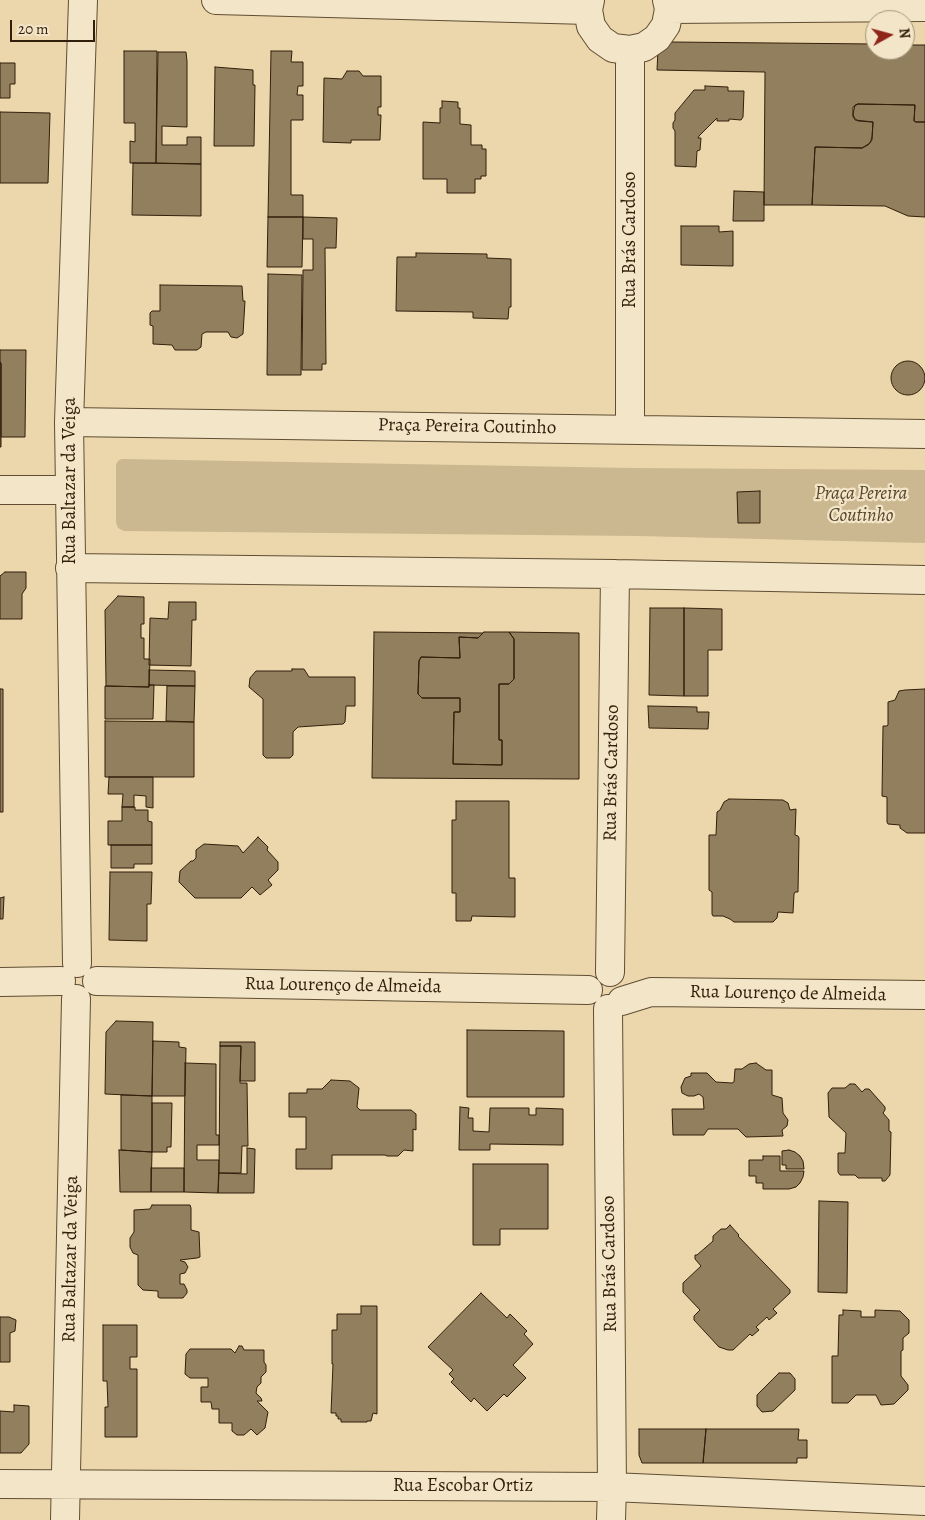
<!DOCTYPE html>
<html>
<head>
<meta charset="utf-8">
<style>
	body { margin:0 }
	#map { position:relative; width:925px; height:1520px; overflow:hidden; background:#ebd7ab; font-family:Alegreya,serif }
	canvas { display:block }
	.north { position:absolute; left:865px; top:10px; width:50px; height:50px; box-sizing:border-box; background:#f2e5c8; border:1px solid #a5967c; border-radius:50%; rotate:83deg; font-size:14px; font-weight:700; line-height:20px; text-align:center; color:#321f0b }
	.north::after { content:''; display:block; margin:auto; width:18px; height:22px; background:#8f2418; clip-path:polygon(50% 0,100% 100%,50% 72%,0 100%) }
	.scale { position:absolute; left:10px; top:20px; width:85px; height:22px; box-sizing:border-box; border:2px solid #321f0b; border-top:0; padding-left:6px; font-size:15px; line-height:18px; white-space:nowrap; color:#321f0b; -webkit-text-stroke:4px #f2e5c8; paint-order:stroke }
</style>
</head>
<body>
<div id="map">
<canvas width="925" height="1520"></canvas>
<div class="north">N</div>
<div class="scale">20 m</div>
</div>
<script>
const context = document.querySelector('canvas').getContext('2d');
context.lineJoin = 'round';
function fillPath(path, color) {
  context.fillStyle = color;
  context.fill(path, 'evenodd');
}
function shape(rows) {
  const path = new Path2D();
  for (const r of rows) {
    if (r.length === 3) {
      path.moveTo(r[0] + r[2], r[1]);
      path.arc(r[0], r[1], r[2], 0, 2 * Math.PI);
      continue;
    }
    path.moveTo(r[0], r[1]);
    for (let i = 2; i < r.length; i += 2) path.lineTo(r[i], r[i + 1]);
  }
  return path;
}
function trace(path, color, width, dash) {
  context.strokeStyle = color;
  context.lineWidth = width;
  context.lineCap = dash ? 'butt' : 'round';
  context.setLineDash(dash || []);
  context.stroke(path);
}
function drawText(font, color, halo, rows, align = 'center') {
  context.font = font + ' Alegreya,serif';
  context.lineWidth = 4.5;
  context.setLineDash([]);
  context.textBaseline = 'middle';
  context.strokeStyle = halo;
  context.fillStyle = color;
  for (const [text, x, y, turn = 0] of rows) {
    context.save();
    context.translate(x, y);
    context.rotate((+turn || 0) * Math.PI / 180);
    context.textAlign = isNaN(turn) ? turn : align;
    if (halo) context.strokeText(text, 0, 0);
    context.fillText(text, 0, 0);
    context.restore();
  }
}
const green = shape([
	[122,459,632,468,925,470,925,543,637,536,124,531,118,528,116,522,116,464,119,460]
]);
const building = shape([
	[670,42,875,44,875,50,905,50,905,45,925,45,925,122,916,122,914,121,915,105,858,104,855,105,853,114,855,120,873,122,872,137,870,143,862,148,815,147,812,205,764,205,765,72,657,70,658,50,670,42],
	[124,51,157,51,156,163,130,163,130,141,135,142,135,123,124,123,124,51],
	[271,51,292,51,291,62,303,62,303,86,298,86,297,95,303,95,303,120,291,120,291,195,303,195,303,217,268,217,271,51],
	[158,52,186,52,187,61,187,127,162,126,162,145,187,145,187,137,201,137,201,164,156,163,158,52],
	[0,63,15,63,15,84,10,84,10,98,0,98,0,63],
	[215,67,253,70,253,85,255,85,254,146,214,146,215,67],
	[347,71,359,71,363,76,381,76,381,107,378,107,378,115,381,115,380,140,351,140,351,143,323,142,324,78,342,79,347,71],
	[705,86,728,87,728,91,744,91,743,117,741,120,729,119,729,121,717,121,717,118,699,136,698,138,701,138,700,150,697,151,696,167,675,166,675,131,673,128,673,123,675,120,675,113,694,90,705,90,705,86],
	[442,101,458,102,458,108,460,108,460,124,471,125,471,145,482,145,482,149,486,149,486,176,481,176,481,179,475,179,475,193,447,193,447,179,423,179,423,122,440,123,440,108,442,108,442,101],
	[858,104,915,105,914,121,916,122,925,122,925,217,908,216,885,206,812,205,815,147,862,148,868,145,872,140,873,122,858,121,853,117,853,107,858,104],
	[0,112,50,113,48,183,0,183,0,112],
	[133,163,201,164,201,216,132,215,133,163],
	[734,191,764,192,764,221,733,221,734,191],
	[268,217,303,217,302,267,267,267,268,217],
	[303,217,337,218,336,248,325,248,326,364,322,364,322,370,302,370,303,270,313,270,313,239,303,239,303,217],
	[681,226,719,226,719,232,733,231,733,266,681,265,681,226],
	[416,253,487,254,487,258,511,259,511,307,509,307,508,319,473,318,473,312,396,311,397,257,416,257,416,253],
	[268,274,302,275,301,375,267,375,268,274],
	[160,285,242,286,243,301,245,301,243,334,237,338,231,337,228,332,206,332,202,334,201,347,197,350,175,350,172,345,153,344,153,326,150,325,150,313,152,311,160,311,160,285],
	[0,350,26,350,25,437,1,437,1,363,0,362,0,350],
	[908,378,17],
	[0,362,1,363,1,447,0,447,0,362],
	[760,491,760,523,738,523,737,492,760,491],
	[5,572,26,572,26,588,22,594,22,619,0,619,0,576,5,572],
	[118,596,144,597,144,624,141,624,141,638,144,638,144,659,150,659,149,687,106,686,105,610,118,596],
	[169,602,196,602,196,620,192,620,191,666,149,665,150,618,168,619,169,602],
	[650,608,684,608,684,696,649,695,650,608],
	[684,608,722,609,722,650,708,650,708,696,684,696,684,608],
	[374,632,483,633,478,638,459,637,460,658,421,657,419,661,418,694,422,698,460,698,460,712,454,712,453,764,502,765,502,740,499,740,499,684,509,684,514,679,514,639,509,632,579,633,579,779,372,778,374,632],
	[484,632,509,632,514,639,514,679,509,684,499,684,499,740,502,740,502,765,453,764,454,712,460,712,460,698,422,698,418,694,419,661,421,657,460,658,459,637,478,638,484,632],
	[292,669,304,669,309,677,355,677,355,706,346,706,345,722,343,724,298,727,293,732,293,755,290,758,266,758,263,755,263,699,249,687,250,678,256,671,292,671,292,669],
	[149,670,195,671,195,686,149,685,149,670],
	[149,685,154,685,153,719,105,719,105,686,149,687,149,685],
	[167,686,195,686,194,722,166,721,167,686],
	[0,689,3,689,3,812,0,812,0,689],
	[925,689,925,833,907,833,900,828,900,825,888,824,887,822,887,797,882,796,883,726,887,726,888,725,888,702,895,700,899,691,905,690,925,689],
	[648,706,697,707,697,712,709,712,708,729,649,728,648,706],
	[105,721,194,722,194,777,105,777,105,721],
	[109,777,153,777,153,808,146,807,146,796,134,795,134,807,122,807,123,794,108,794,109,777],
	[729,799,783,800,788,803,790,810,796,809,795,835,798,836,799,838,798,892,795,892,794,894,793,913,778,912,777,918,773,922,734,922,730,919,723,916,713,916,712,914,712,892,709,890,709,835,716,835,717,812,720,810,724,802,729,799],
	[456,801,509,801,509,878,515,878,515,917,472,916,471,921,456,921,456,893,452,893,452,820,456,820,456,801],
	[122,807,135,807,135,810,148,810,148,821,152,822,152,845,108,845,108,821,122,821,122,807],
	[258,837,268,847,267,850,278,862,278,870,268,880,272,885,260,895,252,887,241,898,195,898,179,882,180,871,191,861,193,861,196,858,196,850,204,844,238,846,243,853,258,837],
	[111,845,152,845,152,864,134,864,134,868,111,868,111,845],
	[110,872,152,872,151,904,147,904,147,941,109,940,110,872],
	[4,897,3,919,0,919,0,898,4,897],
	[116,1021,153,1022,152,1096,105,1094,106,1032,116,1021],
	[467,1030,564,1031,564,1097,467,1097,467,1030],
	[153,1041,179,1042,179,1047,186,1048,185,1096,152,1096,153,1041],
	[220,1042,255,1042,255,1081,240,1081,241,1046,220,1046,220,1042],
	[220,1046,241,1046,240,1083,247,1083,248,1146,242,1146,241,1173,219,1173,220,1046],
	[185,1063,216,1064,216,1135,219,1135,219,1145,197,1145,197,1160,219,1160,218,1193,184,1192,185,1063],
	[756,1063,766,1070,772,1070,772,1095,782,1098,783,1113,788,1120,787,1126,782,1130,783,1136,746,1137,738,1129,708,1129,704,1135,673,1135,672,1109,704,1109,703,1097,699,1094,694,1096,688,1096,682,1093,681,1087,685,1078,691,1076,691,1073,707,1073,716,1082,732,1083,734,1082,735,1069,742,1069,749,1064,756,1063],
	[331,1080,350,1081,359,1088,357,1107,360,1110,411,1110,416,1114,416,1130,413,1129,413,1151,404,1150,398,1156,387,1156,385,1155,332,1155,332,1169,296,1169,296,1149,306,1149,306,1117,289,1117,289,1093,307,1093,307,1089,322,1089,331,1080],
	[850,1084,855,1084,862,1092,865,1089,869,1089,885,1107,885,1110,883,1113,889,1120,889,1131,891,1132,890,1175,885,1181,882,1181,882,1178,858,1178,855,1175,840,1175,838,1172,838,1153,845,1153,846,1133,829,1117,828,1093,832,1088,845,1088,850,1084],
	[121,1095,152,1096,152,1152,121,1150,121,1095],
	[152,1103,172,1103,171,1147,167,1147,167,1152,152,1152,152,1103],
	[460,1107,469,1108,468,1118,473,1118,473,1131,489,1132,490,1108,529,1108,529,1115,536,1115,536,1108,563,1109,563,1145,490,1144,490,1150,459,1150,460,1107],
	[247,1148,255,1149,254,1193,218,1193,219,1173,247,1174,247,1148],
	[119,1150,152,1152,151,1192,120,1192,119,1150],
	[789,1150,795,1152,800,1156,803,1161,804,1169,786,1169,786,1165,782,1165,782,1151,789,1150],
	[763,1156,780,1156,780,1171,804,1171,803,1177,800,1183,796,1187,789,1189,763,1189,763,1183,756,1183,756,1176,749,1176,749,1160,763,1160,763,1156],
	[473,1164,548,1164,548,1229,500,1229,500,1245,473,1245,473,1164],
	[151,1168,184,1168,184,1192,151,1192,151,1168],
	[819,1201,848,1202,847,1293,818,1292,819,1201],
	[152,1205,190,1205,191,1208,191,1230,199,1232,200,1257,197,1258,180,1260,181,1261,185,1262,188,1267,185,1273,180,1274,180,1284,184,1284,187,1290,187,1293,183,1298,160,1298,158,1297,158,1291,143,1290,138,1285,138,1255,133,1253,130,1247,130,1238,134,1232,134,1210,150,1209,152,1205],
	[730,1225,739,1235,738,1236,790,1290,790,1293,773,1309,777,1313,769,1320,767,1317,756,1327,759,1330,752,1336,750,1334,733,1350,728,1350,719,1347,694,1320,694,1316,700,1310,683,1292,683,1283,701,1266,695,1259,695,1255,697,1255,713,1241,713,1236,721,1229,726,1229,730,1225],
	[481,1293,507,1318,510,1314,527,1331,524,1334,533,1344,513,1365,526,1378,507,1397,504,1394,487,1411,474,1398,471,1402,451,1382,454,1379,449,1374,453,1370,428,1347,481,1293],
	[361,1306,377,1306,377,1414,373,1413,371,1421,367,1421,367,1422,341,1422,341,1419,338,1419,338,1416,336,1416,336,1413,331,1413,333,1364,332,1364,332,1330,337,1330,337,1314,361,1314,361,1306],
	[843,1310,861,1311,861,1317,875,1317,875,1310,900,1311,909,1320,909,1333,903,1338,903,1350,901,1351,901,1376,908,1385,908,1390,894,1404,881,1405,876,1395,856,1395,848,1403,832,1403,832,1356,838,1356,839,1315,843,1315,843,1310],
	[0,1317,9,1317,16,1320,15,1331,10,1333,10,1362,0,1362,0,1317],
	[103,1325,137,1325,137,1357,130,1357,130,1369,137,1369,137,1437,105,1437,105,1407,108,1407,107,1381,103,1381,103,1325],
	[239,1346,242,1346,244,1350,264,1350,264,1362,266,1365,266,1372,261,1377,261,1383,257,1387,256,1393,261,1398,262,1401,257,1401,268,1412,265,1428,257,1435,251,1429,244,1435,237,1435,232,1431,232,1423,219,1423,219,1409,212,1409,211,1402,201,1402,201,1387,208,1387,208,1378,190,1378,185,1374,186,1354,190,1349,231,1349,235,1353,239,1346],
	[779,1373,790,1373,795,1379,795,1390,773,1411,762,1412,757,1406,757,1395,779,1373],
	[14,1405,29,1406,29,1444,21,1453,0,1453,0,1411,14,1412,14,1405],
	[639,1429,706,1429,703,1463,642,1463,639,1455,639,1429],
	[706,1429,799,1429,798,1440,807,1440,807,1458,797,1458,797,1463,703,1463,706,1429]
]);
const minor = shape([
	[216,0,588,10],
	[590,0,588,10,591,26,600,39,613,48,630,50,644,47,657,38,666,25,669,9,667,0],
	[669,9,925,7],
	[69,422,925,434],
	[630,429,630,50],
	[0,490,69,490],
	[70,568,615,574,925,580],
	[77,963,69,422,83,0],
	[610,972,615,574],
	[97,981,588,990],
	[0,982,61,981],
	[622,1001,651,992,925,995],
	[608,1009,612,1487,611,1520],
	[0,1484,612,1487,925,1501],
	[65,1520,76,999]
]);
const streetNames = [
	["Rua Brás Cardoso",630,240,-90],
	["Praça Pereira Coutinho",467,427,1],
	["Rua Baltazar da Veiga",70,481,-90],
	["Rua Brás Cardoso",612,773,-89],
	["Rua Lourenço de Almeida",343,986,1],
	["Rua Lourenço de Almeida",788,994,1],
	["Rua Baltazar da Veiga",71,1259,-89],
	["Rua Brás Cardoso",610,1264,-91],
	["Rua Escobar Ortiz",463,1486]
];
const parkNames = [
	["Praça Pereira",861,494],
	["Coutinho",861,516]
];
fillPath(green, '#ccb890');
fillPath(building, '#927f5e');
trace(building, '#321f0b', 1);
trace(minor, '#604d33', 30);
trace(minor, '#f2e5c8', 28);
drawText('19px', '#321f0b', '#f2e5c8', streetNames);
drawText('italic 19px', '#58452c', '#f2e5c8', parkNames);
</script>
</body>
</html>
